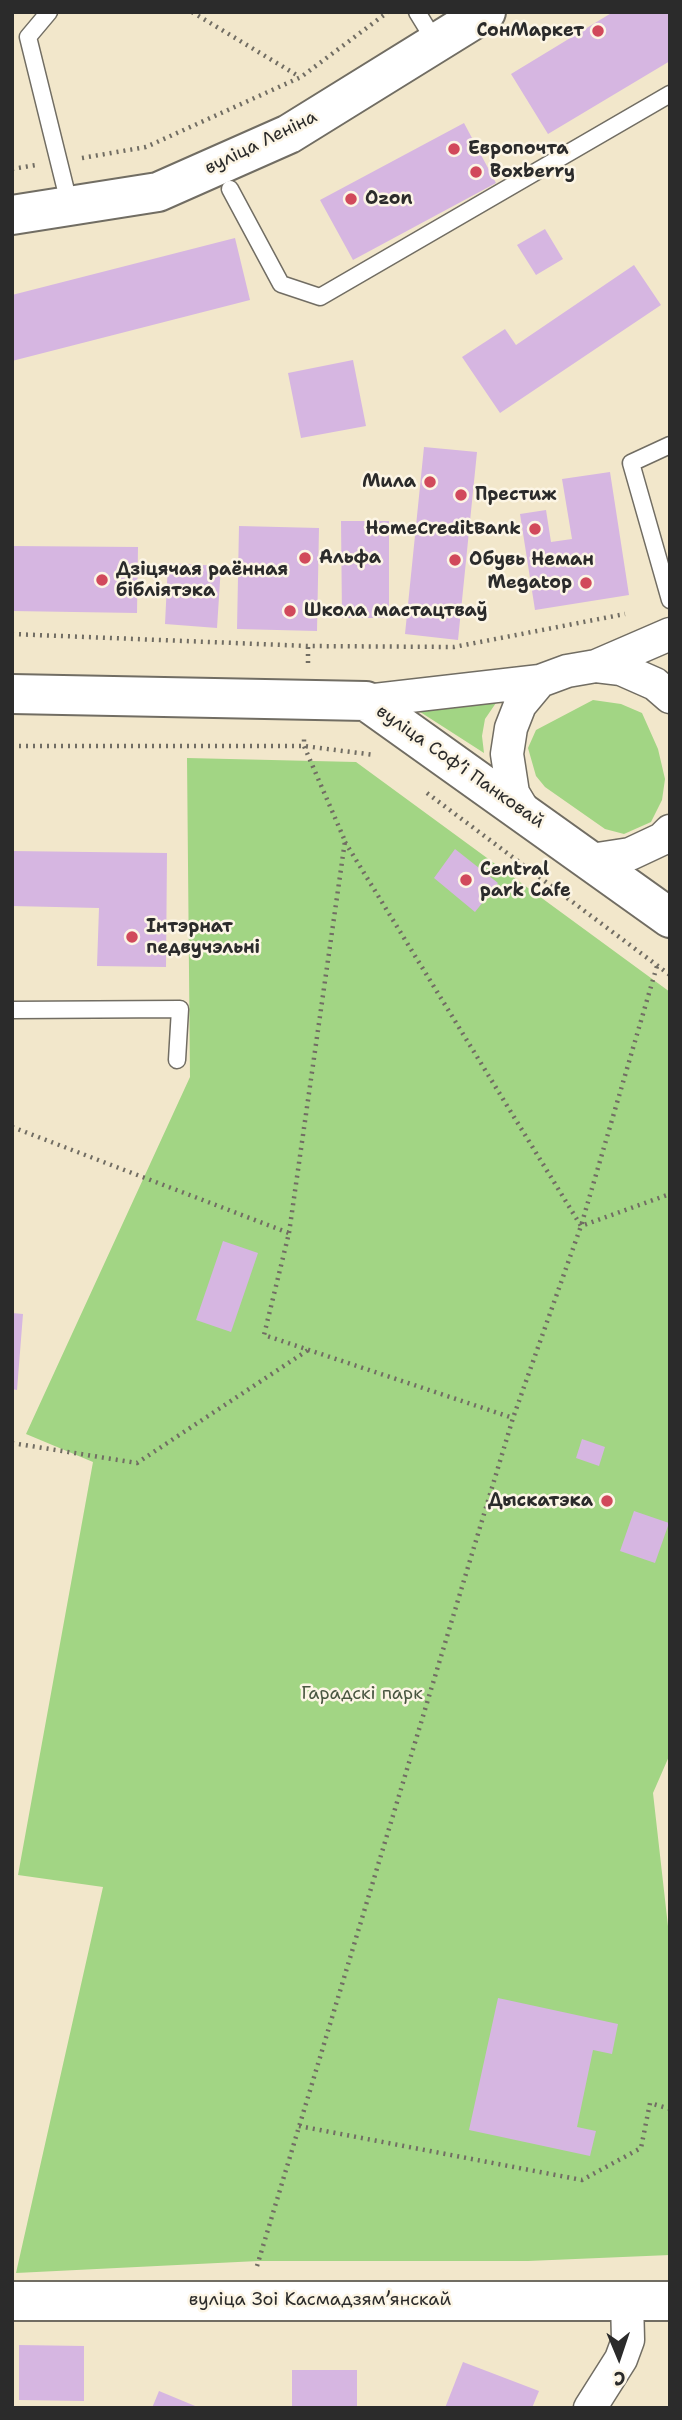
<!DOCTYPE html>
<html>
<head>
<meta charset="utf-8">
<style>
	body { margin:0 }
	#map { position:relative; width:682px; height:2420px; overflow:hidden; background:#f2e7cb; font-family:"Shantell Sans",sans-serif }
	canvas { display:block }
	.frame { position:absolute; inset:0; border:14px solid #2b2b2b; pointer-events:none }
	.north { position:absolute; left:584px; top:2322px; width:70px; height:70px; -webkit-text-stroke:5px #fcf5e5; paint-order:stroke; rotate:178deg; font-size:19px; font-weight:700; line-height:28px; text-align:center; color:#2b2b2b }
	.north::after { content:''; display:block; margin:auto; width:24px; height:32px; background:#2b2b2b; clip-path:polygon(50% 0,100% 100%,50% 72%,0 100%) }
</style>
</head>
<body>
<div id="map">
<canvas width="682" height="2420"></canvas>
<div class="frame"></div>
<div class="north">С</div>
</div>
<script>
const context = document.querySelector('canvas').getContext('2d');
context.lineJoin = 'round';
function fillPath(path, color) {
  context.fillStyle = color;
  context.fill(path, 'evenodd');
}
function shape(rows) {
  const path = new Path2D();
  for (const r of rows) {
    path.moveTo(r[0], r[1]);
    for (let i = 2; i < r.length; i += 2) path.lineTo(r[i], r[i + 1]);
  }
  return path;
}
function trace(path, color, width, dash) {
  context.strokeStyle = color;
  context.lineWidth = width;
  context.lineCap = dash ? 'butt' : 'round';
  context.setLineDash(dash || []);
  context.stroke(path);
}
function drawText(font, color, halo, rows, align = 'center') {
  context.font = font + ' "Shantell Sans",sans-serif';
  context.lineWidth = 5;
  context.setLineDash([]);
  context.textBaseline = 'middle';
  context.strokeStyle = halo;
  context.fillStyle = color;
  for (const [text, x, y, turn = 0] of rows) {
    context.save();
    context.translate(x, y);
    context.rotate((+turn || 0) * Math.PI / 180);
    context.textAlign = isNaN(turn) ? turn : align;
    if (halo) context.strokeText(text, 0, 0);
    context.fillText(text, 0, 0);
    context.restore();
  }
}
const green = shape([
	[498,700,485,719,482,736,484,753,414,708],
	[593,700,621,704,642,713,658,749,665,779,662,800,651,822,624,834,605,829,545,787,536,776,528,748,536,730],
	[187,758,356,762,670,992,670,1754,653,1793,670,1944,670,2255,528,2261,258,2261,16,2273,103,1887,18,1875,93,1462,26,1434,190,1077]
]);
const building = shape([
	[613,12,670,12,670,61,548,134,511,74],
	[464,123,496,183,353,260,320,200],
	[545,229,563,259,536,275,517,245],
	[235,238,250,300,12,361,12,295],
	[634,265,661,305,500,413,462,357,505,329,516,345],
	[353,360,366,426,301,438,288,373],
	[424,447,477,452,458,640,405,634],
	[610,472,629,595,535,610,520,514,546,510,551,542,572,539,562,479],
	[341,521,389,521,389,618,342,618],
	[239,526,319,528,317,631,237,629],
	[12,546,138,547,137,613,12,611],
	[168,563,221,566,217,628,165,624],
	[455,849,498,883,475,912,434,878],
	[12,851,167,853,166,967,97,966,99,908,12,906],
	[223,1241,258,1253,231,1332,196,1320],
	[12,1313,23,1314,17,1390,12,1389],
	[582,1439,605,1447,599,1466,576,1458],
	[634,1511,669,1523,655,1563,620,1551],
	[498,1998,618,2024,612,2054,593,2050,577,2127,596,2131,590,2156,469,2130],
	[19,2345,84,2346,84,2401,19,2400],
	[463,2362,539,2391,532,2408,445,2408],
	[292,2370,357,2370,357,2408,292,2408],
	[159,2391,200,2408,152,2408]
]);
const path = shape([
	[192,12,300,77],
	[82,158,146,147,301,77,388,12],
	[12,169,36,165],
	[12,634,308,646,454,647,625,614],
	[308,663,308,646],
	[12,746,304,746,375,755],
	[427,793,670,975],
	[345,842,581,1226,670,1194],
	[12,1127,289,1233,264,1335,513,1418],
	[289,1233,345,841,304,746,304,735],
	[12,1443,137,1463,308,1350],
	[299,2126,582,2180,641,2148,650,2103,670,2109],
	[257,2266,513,1418,581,1226,657,966]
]);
const lane = shape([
	[49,12,28,37,70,207],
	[417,12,436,43],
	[230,189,281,284,320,297,670,94],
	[670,445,631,463,670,600],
	[12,1010,180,1009,177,1060]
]);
const street = shape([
	[596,666,670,634],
	[366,701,540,681],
	[525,813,513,793,507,754,511,728,520,705,540,681,567,671,596,666,621,669,655,684,670,697],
	[591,860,630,854,662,839,670,831],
	[590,2408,621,2359,628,2340,627,2300]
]);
const secondary = shape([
	[12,215,158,192,289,134,486,12],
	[12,694,366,701,670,918],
	[12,2301,670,2301]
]);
const markers = [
	[598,31,7,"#d1495b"],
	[454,149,7,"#d1495b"],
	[476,172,7,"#d1495b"],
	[351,199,7,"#d1495b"],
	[430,482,7,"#d1495b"],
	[461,495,7,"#d1495b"],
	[535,529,7,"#d1495b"],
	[305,558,7,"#d1495b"],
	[455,560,7,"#d1495b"],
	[102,580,7,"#d1495b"],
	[586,583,7,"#d1495b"],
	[290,611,7,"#d1495b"],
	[466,880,7,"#d1495b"],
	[132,937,7,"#d1495b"],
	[607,1501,7,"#d1495b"]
];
const poiNames = [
	["СонМаркет",584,31,"right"],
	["Европочта",468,149],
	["Boxberry",490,172],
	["Ozon",365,199],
	["Мила",416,482,"right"],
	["Престиж",475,495],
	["HomeCreditBank",521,529,"right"],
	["Альфа",319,558],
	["Обувь Неман",469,560],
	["Дзіцячая раённая",116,570],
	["бібліятэка",116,591],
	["Megatop",572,583,"right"],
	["Школа мастацтваў",304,611],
	["Central",480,870],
	["park Cafe",480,891],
	["Інтэрнат",146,927],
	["педвучэльні",146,948],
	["Дыскатэка",593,1501,"right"]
];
const streetNames = [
	["вуліца Леніна",261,143,-26],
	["вуліца Софʼі Панковай",460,767,35],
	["вуліца Зоі Касмадзямʼянскай",320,2300]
];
const parkNames = [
	["Гарадскі парк",362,1694]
];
fillPath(green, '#a2d584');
fillPath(building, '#d6b6e1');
trace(lane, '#716d63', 19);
trace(street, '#716d63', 35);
trace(secondary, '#716d63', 42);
trace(path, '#716d63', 4.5, [2, 5]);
trace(lane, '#fff', 16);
trace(street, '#fff', 32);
trace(secondary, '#fff', 38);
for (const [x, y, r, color] of markers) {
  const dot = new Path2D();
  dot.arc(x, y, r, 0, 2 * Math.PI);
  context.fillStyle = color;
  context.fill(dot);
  trace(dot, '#fcf5e5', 2.5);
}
drawText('bold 18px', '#2b2b2b', '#fcf5e5', poiNames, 'left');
drawText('18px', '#2b2b2b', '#fcf5e5', streetNames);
drawText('18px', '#495641', '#fcf5e5', parkNames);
</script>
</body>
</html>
